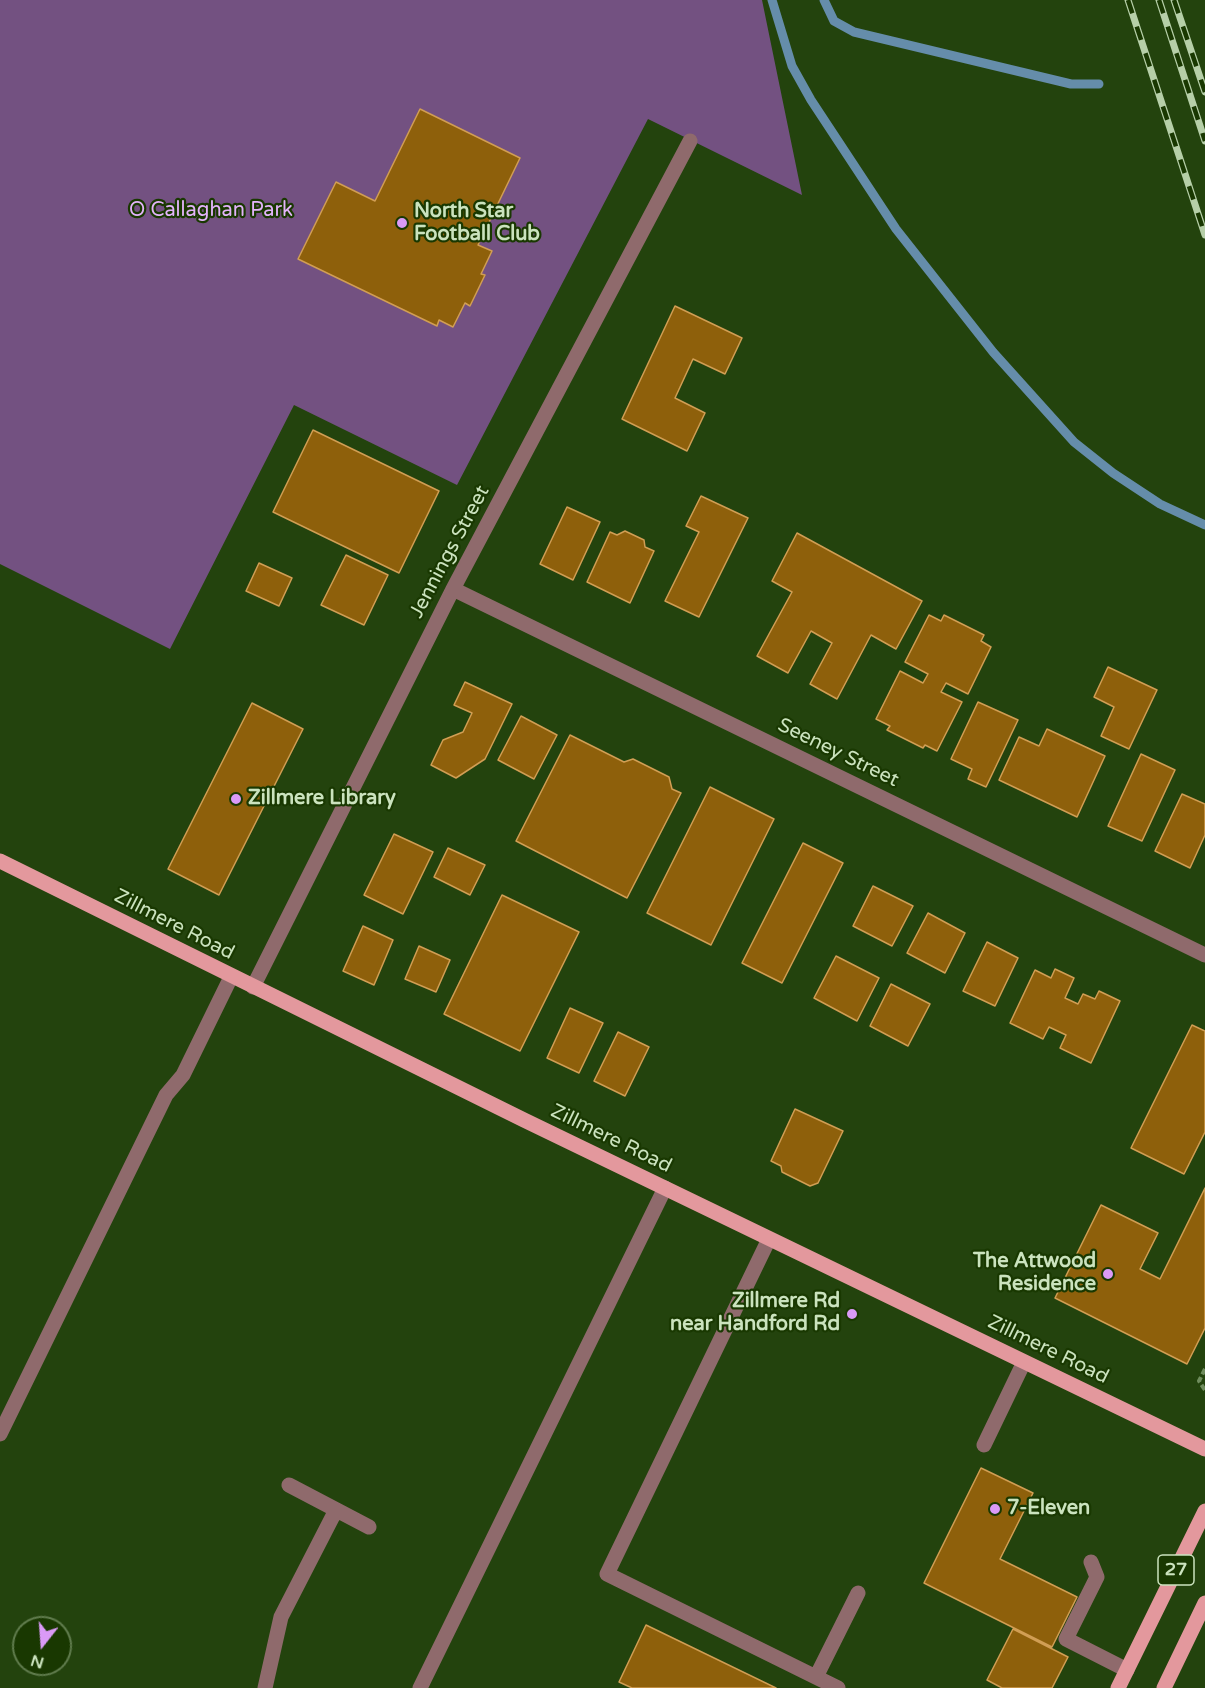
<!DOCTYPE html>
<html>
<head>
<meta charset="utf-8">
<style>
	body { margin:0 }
	#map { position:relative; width:1205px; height:1688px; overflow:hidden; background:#23430d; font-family:"Varela Round",sans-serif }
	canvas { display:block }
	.north { position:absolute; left:12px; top:1616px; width:60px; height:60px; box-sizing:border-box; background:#193801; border:2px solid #607c4d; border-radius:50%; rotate:197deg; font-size:16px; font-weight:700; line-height:24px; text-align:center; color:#cbe3be }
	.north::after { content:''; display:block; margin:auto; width:21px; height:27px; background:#da9af6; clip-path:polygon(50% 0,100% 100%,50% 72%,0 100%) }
</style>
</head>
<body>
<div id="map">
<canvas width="1205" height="1688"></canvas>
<div class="north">N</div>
</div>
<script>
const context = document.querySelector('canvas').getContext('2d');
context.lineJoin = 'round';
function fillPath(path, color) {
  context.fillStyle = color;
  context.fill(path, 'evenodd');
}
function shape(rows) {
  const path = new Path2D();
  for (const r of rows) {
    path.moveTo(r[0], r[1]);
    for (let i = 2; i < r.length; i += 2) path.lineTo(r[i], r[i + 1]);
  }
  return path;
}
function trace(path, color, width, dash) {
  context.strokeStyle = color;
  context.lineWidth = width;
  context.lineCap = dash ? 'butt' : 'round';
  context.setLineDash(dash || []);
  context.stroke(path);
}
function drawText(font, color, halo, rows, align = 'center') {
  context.font = font + ' "Varela Round",sans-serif';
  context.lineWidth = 4.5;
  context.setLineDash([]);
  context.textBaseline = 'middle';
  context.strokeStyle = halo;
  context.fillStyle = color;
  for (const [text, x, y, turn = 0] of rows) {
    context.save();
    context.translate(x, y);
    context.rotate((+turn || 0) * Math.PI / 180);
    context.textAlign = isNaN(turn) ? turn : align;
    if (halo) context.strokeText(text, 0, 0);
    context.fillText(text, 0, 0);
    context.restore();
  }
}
const green = shape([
	[0,0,762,0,802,195,648,119,457,485,294,405,170,649,0,564]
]);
const stream = shape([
	[772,0,792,66,811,100,896,229,993,352,1074,442,1113,473,1160,504,1205,525],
	[824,0,834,21,854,32,1071,84,1099,84]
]);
const building = shape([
	[420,109,520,158,478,245,492,251,481,274,485,275,470,306,465,303,453,327,439,320,437,326,298,259,336,182,375,201,420,109],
	[675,306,742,338,725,374,693,359,675,398,705,413,687,451,622,419,675,306],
	[313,430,439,491,399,573,273,512,313,430],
	[701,496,748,518,699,617,665,601,699,532,686,526,701,496],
	[567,507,600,522,573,580,540,564,567,507],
	[625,531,644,540,645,547,654,551,630,603,587,582,610,532,617,535,625,531],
	[797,533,922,601,896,649,871,635,837,699,810,684,832,643,811,631,788,673,757,656,792,592,772,581,797,533],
	[346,555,388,575,364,625,321,605,346,555],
	[259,563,292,578,279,606,246,591,259,563],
	[929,615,941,621,944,615,984,635,981,641,991,647,968,694,946,683,941,692,962,702,937,751,925,745,923,748,887,730,890,726,876,719,900,671,923,683,928,674,905,662,929,615],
	[1108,667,1157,690,1129,749,1101,736,1114,707,1094,697,1108,667],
	[465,682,512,704,485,759,456,778,431,765,443,740,463,732,472,713,454,705,465,682],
	[978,702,1018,720,986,787,968,779,972,769,951,759,978,702],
	[252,703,303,729,219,895,168,869,252,703],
	[521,716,557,735,534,779,498,760,521,716],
	[1047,729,1105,756,1077,817,999,780,1019,737,1039,746,1047,729],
	[570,735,624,762,633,759,669,777,672,789,681,793,627,898,516,841,570,735],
	[1141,754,1175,770,1142,841,1108,826,1141,754],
	[710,787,774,819,711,945,647,913,710,787],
	[1182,794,1205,804,1205,835,1190,868,1155,851,1182,794],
	[394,834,433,852,403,914,364,895,394,834],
	[803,843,843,863,782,983,742,963,803,843],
	[448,848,485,865,470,895,434,877,448,848],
	[873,886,913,906,892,946,853,926,873,886],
	[502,895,579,932,520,1051,444,1014,502,895],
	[928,913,965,933,945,973,907,953,928,913],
	[363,926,393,940,374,985,343,971,363,926],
	[987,942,1018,958,995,1006,963,991,987,942],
	[419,946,450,960,436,992,405,979,419,946],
	[836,956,879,978,857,1021,814,998,836,956],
	[1055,969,1074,978,1065,998,1078,1004,1083,994,1095,999,1099,991,1120,1001,1091,1063,1060,1048,1066,1035,1049,1027,1043,1039,1010,1023,1035,970,1051,978,1055,969],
	[891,984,930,1004,908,1046,870,1026,891,984],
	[570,1008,603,1023,579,1073,547,1058,570,1008],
	[1192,1025,1205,1031,1205,1132,1184,1174,1131,1148,1192,1025],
	[618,1032,649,1047,625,1096,594,1081,618,1032],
	[795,1109,843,1131,818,1183,810,1186,782,1172,781,1166,771,1161,795,1109],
	[1205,1188,1205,1328,1187,1364,1055,1298,1101,1205,1158,1233,1140,1269,1160,1279,1205,1188],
	[981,1468,1033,1493,1000,1559,1077,1597,1052,1647,924,1583,981,1468],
	[646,1625,776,1688,632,1688,619,1682,646,1625],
	[1013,1629,1068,1657,1052,1688,1002,1688,987,1680,1013,1629]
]);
const path = shape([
	[1205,1369,1199,1381,1205,1390]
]);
const minor = shape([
	[453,589,1205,955],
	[253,987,453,589,690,141],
	[769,1239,607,1574,838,1688],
	[0,1434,166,1095,183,1075,231,977],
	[984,1445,1024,1362],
	[289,1485,369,1527],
	[1091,1562,1097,1577,1066,1639,1127,1670],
	[816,1677,858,1593],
	[265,1688,281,1617,336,1510],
	[420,1688,665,1188]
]);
const major = shape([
	[0,861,524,1120,1205,1449],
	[1118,1688,1205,1511],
	[1164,1688,1205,1603]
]);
const rail = shape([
	[1128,0,1205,235],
	[1159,0,1205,141],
	[1174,0,1205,92]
]);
const markers = [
	[402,223,6,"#da9af6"],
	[236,799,6,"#da9af6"],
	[1108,1274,6,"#da9af6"],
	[852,1314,6,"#da9af6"],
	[995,1509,6,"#da9af6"]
];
const shields = [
	[1176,1570,36]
];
const shieldNames = [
	["27",1176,1570]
];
const parkNames = [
	["O Callaghan Park",211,211]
];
const poiNames = [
	["North Star",414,212],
	["Football Club",414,235],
	["Zillmere Library",248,799],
	["The Attwood",1096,1262,"right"],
	["Residence",1096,1285,"right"],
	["Zillmere Rd",840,1302,"right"],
	["near Handford Rd",840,1325,"right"],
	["7-Eleven",1007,1509]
];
const streetNames = [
	["Jennings Street",450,552,-62],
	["Seeney Street",838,753,26],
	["Zillmere Road",174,925,27],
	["Zillmere Road",611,1139,26],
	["Zillmere Road",1048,1350,26]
];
fillPath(green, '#735181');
trace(stream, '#658daa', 9);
fillPath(building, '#8e600b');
trace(building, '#d19e54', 1.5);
trace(path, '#6f8c5d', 4, [6, 3]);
trace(minor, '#8f6a6c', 15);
trace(major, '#e3989d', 15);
trace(rail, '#b6cfa8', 7);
trace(rail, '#193801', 4.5, [14]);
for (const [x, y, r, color] of markers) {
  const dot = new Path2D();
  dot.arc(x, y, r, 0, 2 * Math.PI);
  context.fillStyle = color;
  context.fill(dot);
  trace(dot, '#193801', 2);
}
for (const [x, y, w] of shields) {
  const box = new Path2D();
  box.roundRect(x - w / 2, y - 15, w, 30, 4.5);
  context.fillStyle = '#193801';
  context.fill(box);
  trace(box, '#cbe3be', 1.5);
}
drawText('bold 18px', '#cbe3be', null, shieldNames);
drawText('20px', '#e3b3fa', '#193801', parkNames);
drawText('bold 20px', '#cbe3be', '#193801', poiNames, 'left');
drawText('20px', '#cbe3be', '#193801', streetNames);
</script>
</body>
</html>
